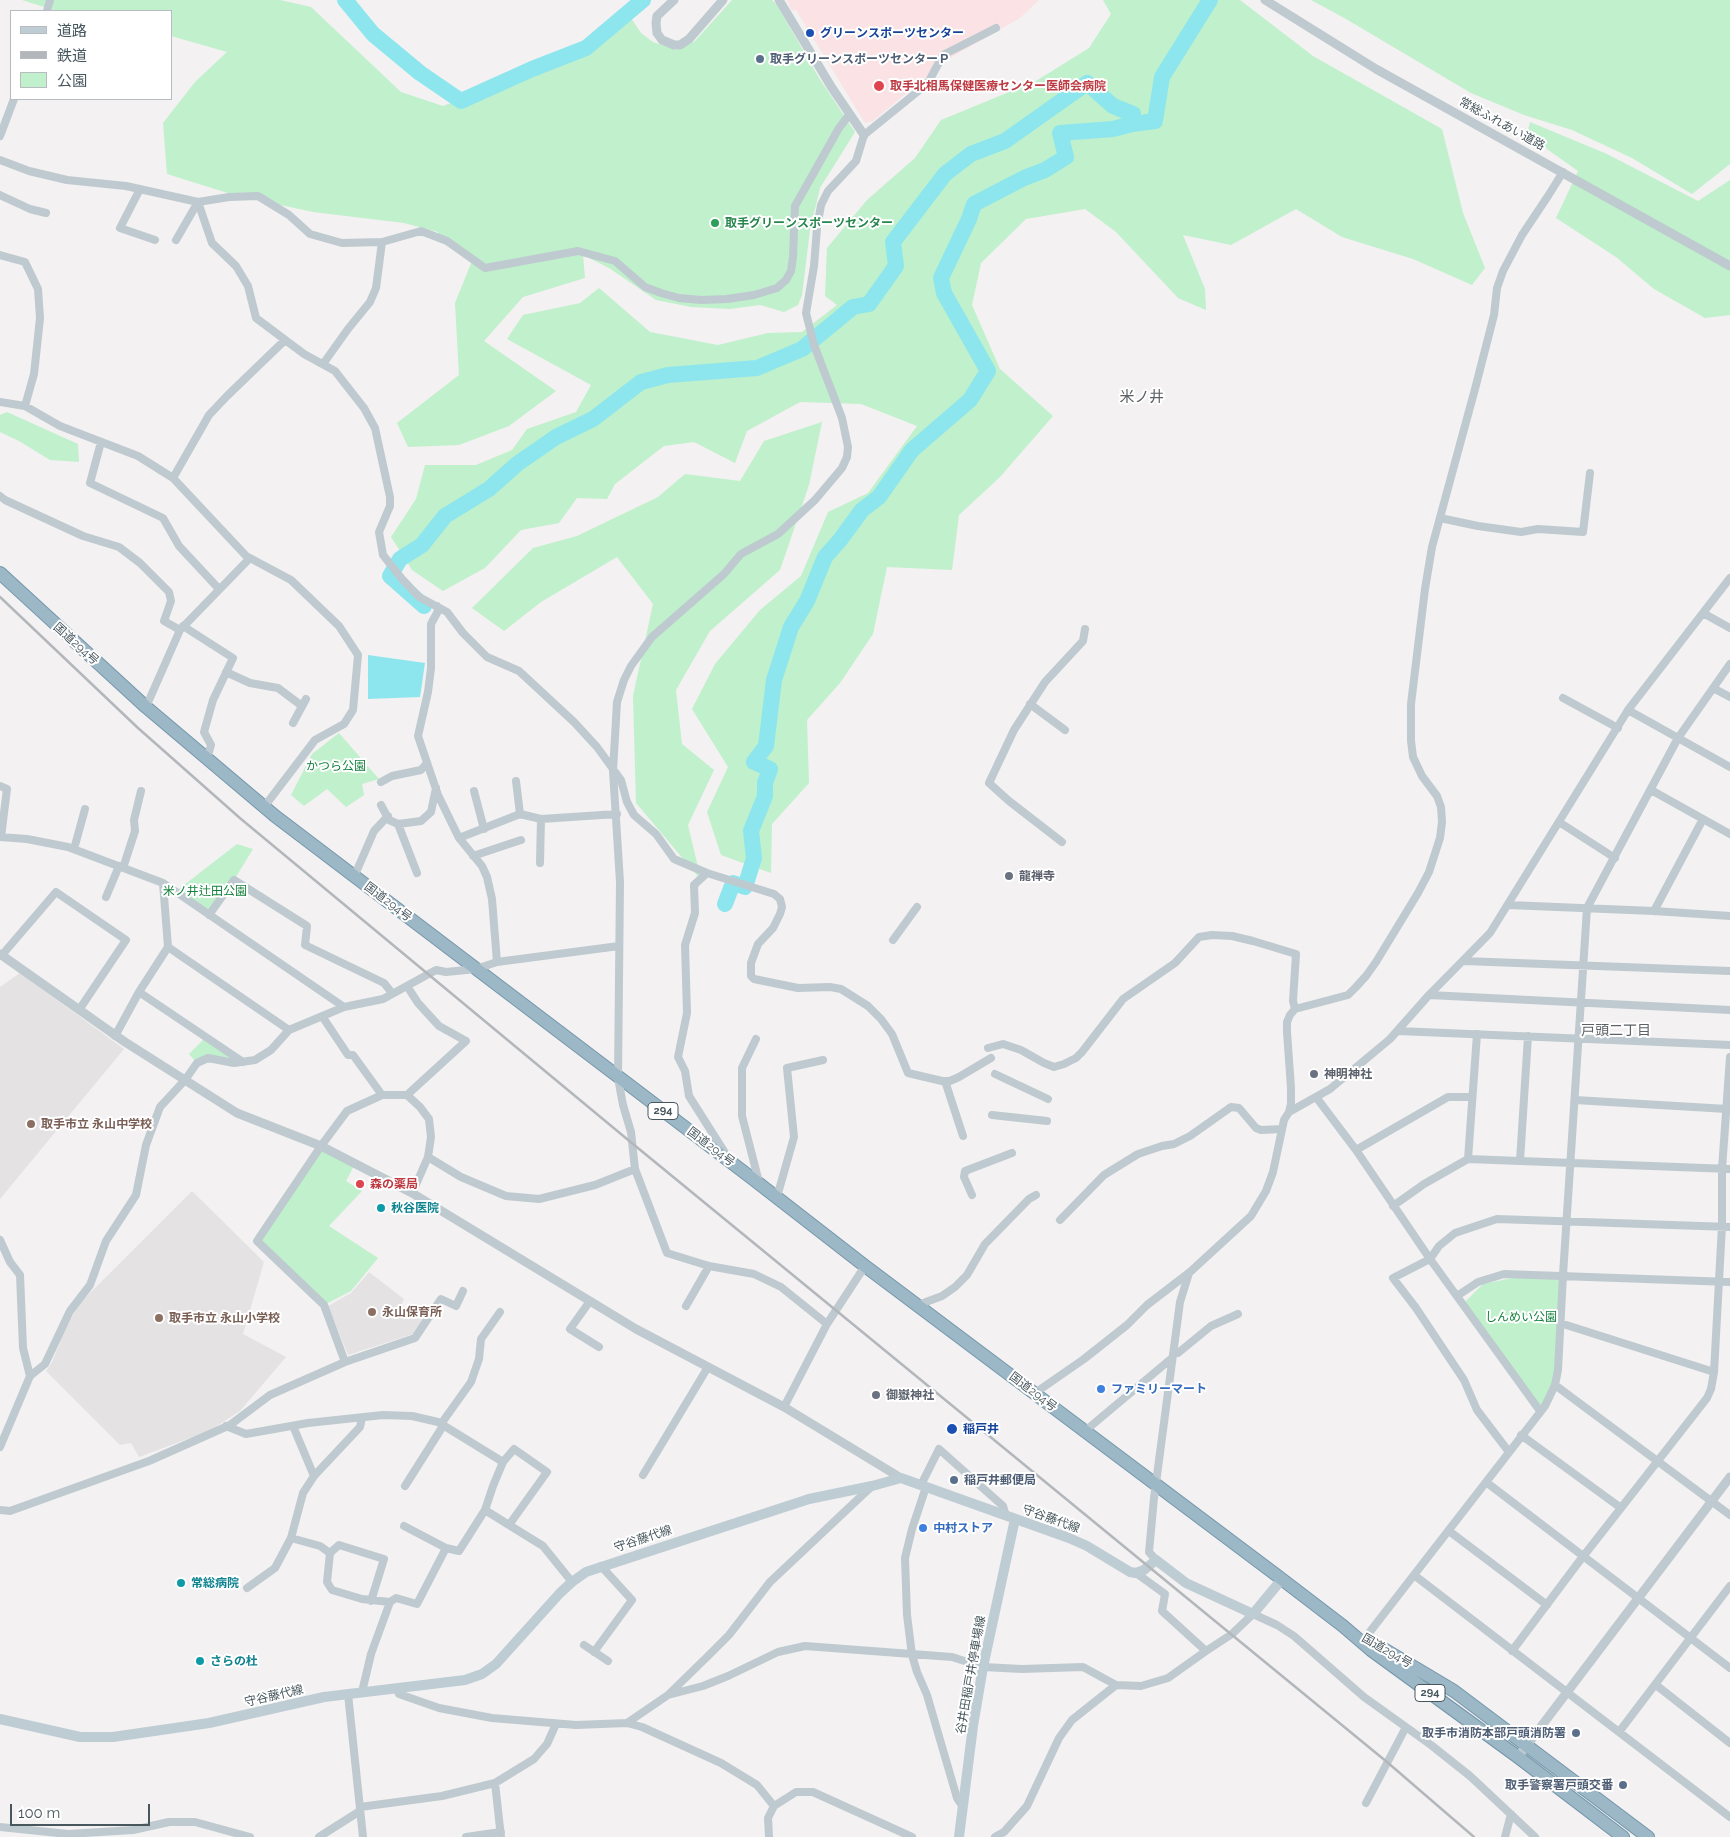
<!DOCTYPE html>
<html>
<head>
<meta charset="utf-8">
<style>
	body { margin:0 }
	#map { position:relative; width:1730px; height:1837px; overflow:hidden; background:#f3f1f1; font-family:Raleway,"Noto Sans JP",sans-serif }
	canvas { display:block }
	.legend { position:absolute; left:10px; top:10px; width:162px; height:90px; box-sizing:border-box; background:#fff; border:1px solid #b6bcbf; margin:0; padding:6px 9px; list-style:none; font-size:15px; color:#48575e }
	.legend li { display:flex; align-items:center; gap:10px; height:25px }
	.legend b { width:25px; border:1px solid #b6bcbf }
	.scale { position:absolute; left:10px; top:1804px; width:140px; height:22px; box-sizing:border-box; border:2px solid #48575e; border-top:0; padding-left:6px; font-size:15px; line-height:18px; white-space:nowrap; color:#48575e; -webkit-text-stroke:4px #fff; paint-order:stroke }
</style>
</head>
<body>
<div id="map">
<canvas width="1730" height="1837"></canvas>
<ul class="legend">
<li><b style="height:6px;background:#beccd4"></b>道路</li>
<li><b style="height:6px;background:#b3b7bb"></b>鉄道</li>
<li><b style="height:14px;background:#c0f0cc"></b>公園</li>
</ul>
<div class="scale">100 m</div>
</div>
<script>
const context = document.querySelector('canvas').getContext('2d');
context.lineJoin = 'round';
function fillPath(path, color) {
  context.fillStyle = color;
  context.fill(path, 'evenodd');
}
function shape(rows) {
  const path = new Path2D();
  for (const r of rows) {
    path.moveTo(r[0], r[1]);
    for (let i = 2; i < r.length; i += 2) path.lineTo(r[i], r[i + 1]);
  }
  return path;
}
function trace(path, color, width, dash) {
  context.strokeStyle = color;
  context.lineWidth = width;
  context.lineCap = dash ? 'butt' : 'round';
  context.setLineDash(dash || []);
  context.stroke(path);
}
function drawText(font, color, halo, rows, align = 'center') {
  context.font = font + ' Raleway,"Noto Sans JP",sans-serif';
  context.lineWidth = 4;
  context.setLineDash([]);
  context.textBaseline = 'middle';
  context.strokeStyle = halo;
  context.fillStyle = color;
  for (const [text, x, y, turn = 0] of rows) {
    context.save();
    context.translate(x, y);
    context.rotate((+turn || 0) * Math.PI / 180);
    context.textAlign = isNaN(turn) ? turn : align;
    if (halo) context.strokeText(text, 0, 0);
    context.fillText(text, 0, 0);
    context.restore();
  }
}
const education = shape([
	[20,973,124,1049,0,1199,0,987],
	[192,1191,264,1262,243,1334,286,1357,240,1411,209,1431,139,1457,131,1443,120,1445,46,1371,52,1362,64,1332,79,1304],
	[369,1272,404,1299,401,1306,424,1319,413,1334,348,1355,328,1306,351,1293]
]);
const medical = shape([
	[787,0,1039,0,1020,18,945,61,873,121,865,123,796,10,792,11]
]);
const green = shape([
	[22,0,280,0,311,7,401,92,443,106,579,52,627,12,641,33,653,42,676,50,695,41,732,0,772,0,777,5,819,78,855,132,820,188,810,230,802,295,798,305,784,312,760,305,730,309,691,307,656,300,609,268,583,255,585,278,523,297,484,341,556,391,509,426,459,445,408,447,397,423,459,375,455,303,472,261,438,238,438,232,404,223,313,212,234,195,167,174,163,123,195,82,227,52,171,36,171,11,57,11],
	[1103,0,1240,0,1313,56,1442,129,1463,213,1485,268,1472,285,1413,259,1342,237,1296,209,1231,245,1183,235,1205,289,1206,310,1178,298,1116,232,1085,209,1026,219,981,263,972,305,1000,369,1053,416,1000,477,959,515,952,570,887,567,873,634,840,683,807,720,809,783,772,824,771,873,721,855,707,812,728,767,692,709,715,664,760,610,801,576,828,512,868,493,917,426,861,404,800,402,747,431,735,463,694,442,664,446,615,484,607,499,577,498,559,523,521,530,485,568,443,591,412,570,391,537,416,499,425,465,476,465,512,450,527,429,576,412,591,385,507,339,523,315,580,303,599,288,650,332,718,345,768,333,802,332,837,305,825,296,827,248,867,200,915,158,941,120,1036,81,1089,48,1111,14],
	[1311,0,1730,0,1730,164,1692,194,1632,158,1572,130,1524,115,1471,93,1346,19],
	[1530,122,1607,154,1698,201,1730,180,1730,315,1705,318,1654,289,1616,257,1556,218,1578,171,1527,135],
	[7,412,78,444,79,462,50,460,19,441,0,432,0,415],
	[822,422,809,485,780,570,710,631,676,690,682,744,714,770,688,825,701,880,636,803,633,696,653,604,617,557,541,602,504,631,472,608,533,548,577,536,658,497,685,474,740,481,764,441],
	[339,733,379,779,362,784,364,795,346,807,327,789,304,806,291,795,312,754],
	[237,844,253,849,234,880,209,915,175,892],
	[206,1037,243,1062,208,1058,197,1063,189,1054],
	[321,1146,355,1164,346,1181,362,1191,329,1226,378,1258,351,1291,324,1305,257,1241],
	[1563,1275,1558,1370,1540,1411,1463,1304,1483,1284,1512,1278]
]);
const water = shape([
	[368,655,425,663,420,697,368,699]
]);
const river = shape([
	[345,0,373,34,420,73,461,101,532,69,586,48,643,0],
	[424,606,390,576,400,559,422,545,445,516,489,489,517,464,556,437,593,419,641,382,668,375,757,368,802,349,853,307,869,304,896,266,893,242,945,174,971,154,1005,141,1087,83,1113,106,1133,114,1132,124,1155,121,1162,77,1210,0],
	[725,904,733,883,745,887,754,858,751,831,765,796,765,783,770,769,754,762,766,746,774,680,791,627,807,601,825,557,840,540,862,510,879,497,912,450,970,400,988,371,944,293,941,278,969,219,974,204,1024,178,1045,170,1066,157,1060,133,1113,129,1132,124]
]);
const minor = shape([
	[47,11,50,0],
	[0,136,14,99],
	[0,160,29,171,67,180,126,186,198,202,229,197,258,196,289,215,310,234,342,243,382,242,421,231,447,241,485,268,578,251,615,261,645,287,661,293,679,298,701,300,727,299,754,295,777,288,786,280,791,271,793,257,795,206,839,128,849,115],
	[140,189,120,228,155,240],
	[0,195,30,209,46,213],
	[198,202,212,243,236,266,248,286,256,318,304,354,335,371,364,408,375,428,390,497,390,506,379,532,383,555,402,579,419,597,447,612,463,633,487,657,519,671,574,722,597,747,621,780,627,802,634,815,656,834,674,859,707,873,774,894,780,899,782,907,780,914,773,928,758,944,751,963,751,976,754,979,798,988,830,987,841,989,868,1006,881,1019,892,1034,908,1073,942,1081,950,1081,959,1077,991,1058],
	[176,240,198,202],
	[0,255,25,262,38,289,40,318,34,374,25,406],
	[323,364,348,329,370,302,376,288,382,242],
	[0,402,25,406,60,426,138,456,173,478,249,559,180,630,146,707],
	[101,442,90,483,163,518,179,546,219,589],
	[173,478,209,415,227,396,285,340],
	[0,496,5,500,83,536,119,547,140,563,169,592,171,601,164,621,180,630],
	[1440,518,1478,526,1521,532,1538,529,1583,532,1590,473],
	[248,557,291,580,339,626,358,655,353,710,344,724,315,740,264,807],
	[437,606,438,611,431,624,431,668,428,692,418,736,438,795,459,838,482,866,487,877,492,899,497,962],
	[1703,613,1730,628],
	[183,626,233,658,213,700,204,732,211,745,207,759],
	[226,672,250,683,278,688,302,706],
	[1713,688,1730,697],
	[1563,698,1618,728],
	[1030,704,1065,730],
	[1628,710,1730,767],
	[293,723,306,699],
	[516,781,520,814],
	[381,782,392,776,421,770,427,763],
	[0,786,7,789,1,837],
	[1651,790,1730,834],
	[474,791,484,829],
	[381,805,389,820,398,824,421,821,431,812,436,788],
	[1559,822,1615,858],
	[398,824,417,873],
	[0,837,27,839,68,847,163,883,168,947,139,992,115,1036],
	[459,838,520,814,541,819,617,814],
	[1062,842,1009,801,989,783,1014,730,1045,682,1083,641,1085,629],
	[74,849,85,809],
	[473,856,521,840],
	[540,863,541,819],
	[123,868,135,831,134,820,141,791],
	[707,873,694,885,695,913,685,945,687,1013,678,1057,685,1071,689,1096,727,1156],
	[354,877,374,831,388,816],
	[163,883,344,1007],
	[106,897,119,866],
	[1508,905,1654,911,1730,916],
	[1654,911,1703,819],
	[209,915,234,880,307,926,305,945,384,983,392,993],
	[893,940,917,907],
	[168,947,289,1030],
	[2,955,56,892,126,940,79,1010],
	[1464,961,1730,971],
	[139,992,243,1062],
	[1429,995,1730,1010],
	[322,1016,348,1055,353,1055,382,1095],
	[1398,1031,1730,1045],
	[756,1039,742,1068,742,1116,759,1182],
	[988,1048,1003,1044,1021,1050,1044,1063,1054,1067,1064,1064,1076,1058,1082,1052,1123,999,1175,963,1199,937,1212,935,1232,936,1253,941,1296,954,1293,1001,1295,1009],
	[995,1074,1048,1099],
	[945,1081,963,1136],
	[407,1095,466,1041,439,1026,418,1003,407,986],
	[1316,1097,1356,1150,1430,1259,1540,1411],
	[1575,1100,1727,1109],
	[1289,1112,1330,1089,1390,1039,1429,995,1490,933,1628,710,1730,578],
	[992,1115,1047,1121],
	[1356,1150,1448,1097,1472,1097],
	[428,1157,461,1177,506,1196,539,1199,595,1185,635,1169],
	[1468,1159,1477,1034],
	[1520,1161,1528,1036],
	[972,1195,964,1177,965,1171,1012,1153],
	[777,1197,794,1137,787,1068,823,1060],
	[1393,1206,1424,1184,1468,1159,1730,1169],
	[1060,1220,1104,1175,1138,1154,1162,1146,1174,1144,1190,1136,1231,1107,1239,1108,1256,1128,1261,1130,1282,1129],
	[0,1240,10,1262,20,1275,23,1348,30,1376],
	[1457,1296,1478,1282,1504,1274,1730,1282],
	[590,1301,570,1329,599,1347],
	[918,1305,942,1296,955,1287,967,1275,985,1244,1029,1199,1036,1195],
	[686,1306,709,1266],
	[1560,1323,1714,1372],
	[827,1324,781,1287,754,1274,709,1266,667,1253,635,1169,631,1132,623,1105,618,1078,620,882,613,771,617,702,624,680,631,666,652,637,724,574,741,554,778,534,815,500,842,468,847,457,848,447,842,418,814,345,806,313,814,266,817,228,821,205,828,191,856,161,864,135,922,88,929,81,943,55,996,28],
	[1178,1353,1211,1326,1238,1314],
	[345,1362,415,1338,441,1299,456,1306,463,1291],
	[1555,1385,1730,1515],
	[1035,1393,1084,1359,1127,1325,1147,1305,1190,1272,1251,1216,1266,1191,1273,1172,1284,1120,1289,1112,1291,1104,1291,1088,1287,1032,1287,1022,1290,1015,1295,1009,1348,995,1356,987,1366,976,1376,962,1418,893,1429,872,1440,838,1442,822,1441,807,1437,796,1422,776,1413,757,1411,741,1411,704,1425,589,1432,547,1475,389,1494,315,1497,288,1503,271,1522,235,1548,196,1563,172],
	[784,1407,827,1324,865,1266],
	[441,1424,471,1382,479,1359,481,1339,500,1312],
	[226,1426,246,1434,308,1423,383,1415,412,1416,438,1422,503,1462,514,1449,547,1472,509,1525,543,1546,572,1582],
	[293,1426,314,1476,360,1427,362,1418],
	[1085,1431,1172,1358],
	[1521,1435,1621,1508],
	[0,1447,30,1376,45,1364,70,1311,90,1285,106,1241,136,1195,146,1145,160,1107,185,1080,197,1063,208,1058,234,1063,255,1060,271,1050,289,1030,344,1007,383,999,436,970,446,972,476,969,497,962,619,946],
	[1509,1452,1477,1410,1464,1380,1416,1308,1393,1278,1430,1259,1439,1246,1455,1233,1497,1219,1730,1227],
	[643,1475,708,1367],
	[1486,1482,1730,1668],
	[921,1485,939,1449,1003,1506,1006,1516],
	[405,1486,443,1426],
	[926,1487,912,1529,905,1558,907,1615,912,1655,917,1672,927,1695,957,1798,963,1807],
	[0,1510,10,1511,149,1461,230,1425,270,1395,345,1362,324,1305,257,1241,321,1146,347,1111,382,1095,407,1095,420,1107,429,1119,431,1137,428,1157,414,1189],
	[485,1510,493,1486,503,1462],
	[404,1526,446,1548],
	[1449,1531,1547,1605],
	[291,1538,320,1546,330,1553,327,1582,332,1590,362,1599,390,1602],
	[330,1553,339,1545,384,1559,371,1601],
	[1156,1560,1149,1552,1154,1498,1180,1302,1189,1273],
	[1414,1575,1730,1817],
	[247,1588,275,1568,291,1538,303,1493,314,1476],
	[1362,1642,1545,1406,1555,1385,1558,1370,1563,1275,1587,908,1678,738,1730,664],
	[584,1645,608,1661],
	[1206,1651,1232,1634,1253,1614,1277,1625,1294,1636,1364,1697,1431,1745,1470,1776,1535,1837],
	[1512,1651,1578,1563,1707,1398,1711,1389,1714,1372,1722,1226,1722,1169,1730,1057],
	[594,1652,632,1600,601,1566],
	[1656,1685,1730,1743],
	[396,1688,399,1694,439,1708,492,1718,576,1725,627,1723,668,1695,710,1654,729,1635,770,1582,872,1486],
	[362,1692,371,1654,390,1602,396,1598,417,1604,446,1548,459,1551,485,1510,509,1525],
	[348,1694,363,1837],
	[668,1695,703,1686,728,1676,778,1652,805,1646,952,1657,983,1667,1022,1669,1083,1667,1116,1685,1141,1686,1168,1678,1206,1651,1162,1611,1165,1594,1136,1573],
	[627,1723,642,1727,721,1763,757,1785,774,1806],
	[1619,1732,1730,1586],
	[495,1783,501,1837],
	[1366,1803,1406,1727],
	[360,1807,442,1796,495,1783,534,1759,547,1744,556,1724],
	[0,1827,68,1834,133,1830,169,1822,195,1822,250,1837],
	[319,1837,360,1811],
	[466,1837,501,1832],
	[769,1837,768,1818,774,1806,796,1792,813,1792,912,1837],
	[995,1837,1004,1832,1027,1806,1059,1738,1072,1720,1116,1685],
	[1505,1837,1511,1814]
]);
const tertiary = shape([
	[674,0,657,16,656,23,657,33,662,40,674,45,680,45,689,39,723,0],
	[779,0,832,88,864,135],
	[1265,0,1376,69,1730,266],
	[0,954,125,1042,237,1113,321,1146,412,1193,636,1329,784,1407,901,1478],
	[1518,1757,1730,1477]
]);
const secondary = shape([
	[0,1719,80,1737,113,1737,209,1723,324,1697,465,1680,482,1674,496,1664,560,1593,572,1582,586,1572,809,1499,872,1486,901,1478,1069,1538,1087,1546,1130,1572,1136,1573,1144,1570,1156,1560,1186,1583,1253,1614,1282,1579],
	[959,1837,973,1726,983,1667,1015,1519]
]);
const trunk = shape([
	[0,573,146,707,275,816,753,1179,865,1266,1275,1574,1343,1626,1371,1650,1518,1757,1623,1837],
	[1372,1642,1454,1691,1648,1837]
]);
const rail = shape([
	[0,597,138,728,241,819,633,1144,1387,1762,1474,1837]
]);
const markers = [
	[810,33,5,"#1a4fb4"],
	[760,59,5,"#5c6f8a"],
	[879,86,6,"#e0444e"],
	[715,223,5,"#2e9e5b"],
	[1009,876,5,"#6b7280"],
	[1314,1074,5,"#6b7280"],
	[31,1124,5,"#8d6e63"],
	[360,1184,5,"#e0444e"],
	[381,1208,5,"#0f9aa8"],
	[372,1312,5,"#8d6e63"],
	[159,1318,5,"#8d6e63"],
	[1101,1389,5,"#3f7fe0"],
	[876,1395,5,"#6b7280"],
	[952,1429,6,"#1a4fb4"],
	[954,1480,5,"#5c6f8a"],
	[923,1528,5,"#3f7fe0"],
	[181,1583,5,"#0f9aa8"],
	[200,1661,5,"#0f9aa8"],
	[1576,1733,5,"#5c6f8a"],
	[1623,1785,5,"#5c6f8a"]
];
const shields = [
	[663,1111,30],
	[1430,1693,30]
];
const shieldNames = [
	["294",663,1111],
	["294",1430,1693]
];
const transitNames = [
	["グリーンスポーツセンター",820,33],
	["稲戸井",963,1429]
];
const serviceNames = [
	["取手グリーンスポーツセンターＰ",770,59],
	["稲戸井郵便局",964,1480],
	["取手市消防本部戸頭消防署",1566,1733,"right"],
	["取手警察署戸頭交番",1613,1785,"right"]
];
const healthNames = [
	["取手北相馬保健医療センター医師会病院",890,86],
	["森の薬局",370,1184]
];
const streetNames = [
	["常総ふれあい道路",1502,124,29],
	["国道294号",76,644,42],
	["国道294号",388,902,37],
	["国道294号",711,1147,37],
	["国道294号",1033,1392,37],
	["守谷藤代線",1051,1519,20],
	["守谷藤代線",643,1539,-18],
	["国道294号",1387,1651,30],
	["谷井田稲戸井停車場線",971,1675,-80],
	["守谷藤代線",274,1696,-13]
];
const leisureNames = [
	["取手グリーンスポーツセンター",725,223]
];
const parkNames = [
	["かつら公園",336,766],
	["米ノ井辻田公園",205,891],
	["しんめい公園",1521,1317]
];
const worshipNames = [
	["龍禅寺",1019,876],
	["神明神社",1324,1074],
	["御嶽神社",886,1395]
];
const educationNames = [
	["取手市立 永山中学校",41,1124],
	["永山保育所",382,1312],
	["取手市立 永山小学校",169,1318]
];
const cultureNames = [
	["秋谷医院",391,1208],
	["常総病院",191,1583],
	["さらの杜",210,1661]
];
const shopNames = [
	["ファミリーマート",1111,1389],
	["中村ストア",933,1528]
];
const neighbourhoodNames = [
	["戸頭二丁目",1616,1031]
];
const quarterNames = [
	["米ノ井",1142,397]
];
fillPath(education, '#e4e2e3');
fillPath(medical, '#fbe2e4');
fillPath(green, '#c0f0cc');
fillPath(water, '#8de6ed');
trace(river, '#8de6ed', 16);
trace(trunk, '#7496ab', 14);
trace(minor, '#becacf', 8);
trace(tertiary, '#becacf', 9);
trace(secondary, '#beccd4', 10);
trace(trunk, '#9cb8c7', 12);
trace(rail, '#b3b7bb', 2.5);
for (const [x, y, r, color] of markers) {
  const dot = new Path2D();
  dot.arc(x, y, r, 0, 2 * Math.PI);
  context.fillStyle = color;
  context.fill(dot);
  trace(dot, '#fff', 2);
}
for (const [x, y, w] of shields) {
  const box = new Path2D();
  box.roundRect(x - w / 2, y - 8.5, w, 17, 4);
  context.fillStyle = '#fff';
  context.fill(box);
  trace(box, '#48575e', 1);
}
drawText('bold 11px', '#48575e', null, shieldNames);
drawText('bold 12px', '#164399', '#fff', transitNames, 'left');
drawText('bold 12px', '#4e5e75', '#fff', serviceNames, 'left');
drawText('bold 12px', '#be3a42', '#fff', healthNames, 'left');
drawText('12px', '#48575e', '#fff', streetNames);
drawText('bold 12px', '#27864d', '#fff', leisureNames, 'left');
drawText('12px', '#17823e', '#fff', parkNames);
drawText('bold 12px', '#5b616d', '#fff', worshipNames, 'left');
drawText('bold 12px', '#785e54', '#fff', educationNames, 'left');
drawText('bold 12px', '#0d838f', '#fff', cultureNames, 'left');
drawText('bold 12px', '#366cbe', '#fff', shopNames, 'left');
drawText('14px', '#5d6266', '#fff', neighbourhoodNames);
drawText('15px', '#5d6266', '#fff', quarterNames);
</script>
</body>
</html>
